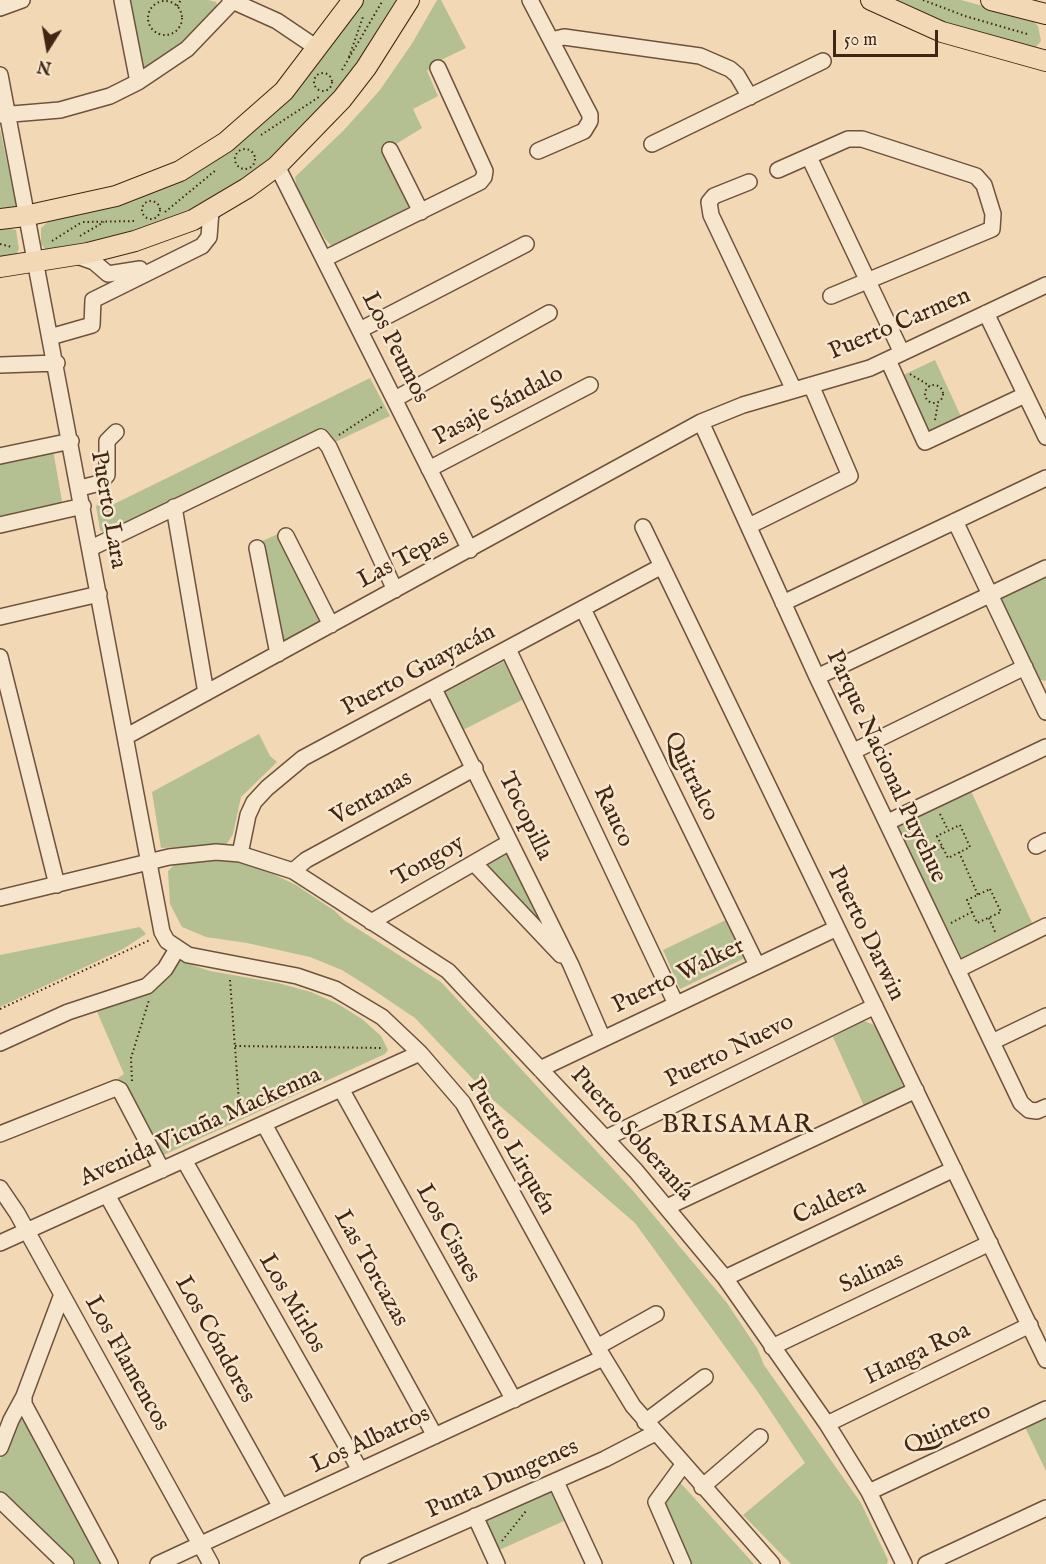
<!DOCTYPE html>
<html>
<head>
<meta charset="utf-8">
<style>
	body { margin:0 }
	#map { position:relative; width:1046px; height:1564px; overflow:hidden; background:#f2d8b4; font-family:"IM FELL English",serif }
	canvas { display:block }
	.north { position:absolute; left:18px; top:18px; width:60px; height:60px; -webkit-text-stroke:4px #f7e6ce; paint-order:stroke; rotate:191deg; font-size:16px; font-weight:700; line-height:24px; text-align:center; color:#412614 }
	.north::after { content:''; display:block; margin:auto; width:21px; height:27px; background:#412614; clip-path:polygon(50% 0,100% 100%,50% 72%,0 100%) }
	.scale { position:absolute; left:833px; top:30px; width:105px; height:27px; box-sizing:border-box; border:3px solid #412614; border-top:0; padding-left:8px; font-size:18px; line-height:21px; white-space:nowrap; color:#412614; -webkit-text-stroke:4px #f7e6ce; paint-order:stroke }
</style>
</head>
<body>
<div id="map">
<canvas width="1046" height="1564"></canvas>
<div class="north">N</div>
<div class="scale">50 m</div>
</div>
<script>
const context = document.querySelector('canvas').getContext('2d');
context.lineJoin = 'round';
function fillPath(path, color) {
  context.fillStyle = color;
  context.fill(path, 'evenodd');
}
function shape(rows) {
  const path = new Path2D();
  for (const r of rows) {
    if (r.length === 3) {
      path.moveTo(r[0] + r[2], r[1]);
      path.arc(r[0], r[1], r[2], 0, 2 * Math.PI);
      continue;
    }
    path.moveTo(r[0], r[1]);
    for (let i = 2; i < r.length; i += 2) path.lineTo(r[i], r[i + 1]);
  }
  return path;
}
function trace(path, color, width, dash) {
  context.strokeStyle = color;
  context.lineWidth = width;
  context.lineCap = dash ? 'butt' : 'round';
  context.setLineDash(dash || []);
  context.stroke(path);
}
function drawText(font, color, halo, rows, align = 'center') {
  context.font = font + ' "IM FELL English",serif';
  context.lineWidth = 5;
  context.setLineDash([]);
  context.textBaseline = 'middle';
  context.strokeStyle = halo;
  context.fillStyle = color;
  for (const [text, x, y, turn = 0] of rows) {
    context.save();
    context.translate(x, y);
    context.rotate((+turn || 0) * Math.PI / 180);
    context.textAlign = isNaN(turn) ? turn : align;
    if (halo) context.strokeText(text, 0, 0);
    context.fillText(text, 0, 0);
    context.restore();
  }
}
const green = shape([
	[129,0,208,0,216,2,219,9,199,30,149,69,144,69,140,64],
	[363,0,397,0,398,4,338,90,262,169,223,195,172,220,78,249,46,250,41,244,41,228,52,218,191,175,237,145,308,74],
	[437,0,441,0,466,48,439,61,427,71,438,96,413,109,422,128,383,152,409,201,408,210,333,247,325,239,297,189,295,177,344,130,380,90,413,42],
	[882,0,961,0,1031,19,1038,26,1041,41,1034,49,994,43],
	[0,129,16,204,13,209,0,211],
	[0,227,16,230,19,249,15,256,0,260],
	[935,360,963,421,937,433,927,432,903,375],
	[370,378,390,416,333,443,325,429,321,428,111,532,104,533,100,530,96,506,102,503,104,509],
	[53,450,62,501,59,505,0,519,0,460],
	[278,534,322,616,320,623,285,643,282,642,260,542],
	[1046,573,1046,680,1045,681,1038,679,1002,600,1003,596],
	[507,660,526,698,461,731,442,694],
	[259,734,270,756,277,762,241,797,233,834,226,845,161,848,152,792],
	[970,789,1034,927,963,960,898,828,900,823],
	[506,852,509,854,555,944,484,869,485,862],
	[214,860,254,865,296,885,335,911,344,920,441,982,455,997,634,1192,727,1303,757,1348,764,1365,861,1503,888,1560,887,1564,791,1564,743,1515,805,1463,758,1392,635,1223,492,1099,415,1018,369,987,342,970,310,957,247,943,206,937,182,927,170,904,168,871,174,865,186,862],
	[730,918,747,957,680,989,663,950],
	[140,927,146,934,123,949,0,1007,0,955],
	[180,961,210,971,278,983,311,992,338,1004,362,1019,381,1036,388,1050,385,1054,157,1158,118,1078,124,1074,95,1007],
	[864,1021,877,1026,903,1086,901,1089,864,1106,833,1037],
	[1046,1415,1046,1471,1024,1425],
	[21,1416,24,1417,103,1564,73,1564,0,1493,0,1460,17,1417],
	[677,1479,754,1564,689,1564,662,1500],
	[553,1491,566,1520,497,1551,484,1522]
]);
const path = shape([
	[923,0,965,16,1027,34],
	[165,18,17],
	[177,6,181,0],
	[349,57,363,17],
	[342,70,383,0],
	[323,82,9],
	[261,135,319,97],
	[245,159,10],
	[151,210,9],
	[165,212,216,170],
	[83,222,137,221],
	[80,236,104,222],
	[52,241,82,222],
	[0,244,12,247],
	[910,374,930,386],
	[934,394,9],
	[935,420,938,403],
	[339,435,382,407],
	[940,814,948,830],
	[960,825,970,847,948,858,937,836,960,825],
	[959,852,978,895],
	[921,858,942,847],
	[990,889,1001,912,977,923,967,900,990,889],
	[989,918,996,934],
	[951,923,972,912],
	[230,980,240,1115],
	[0,1009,150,940],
	[235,1046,383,1048],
	[132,1081,131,1058,149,1000],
	[502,1541,526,1511]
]);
const minor = shape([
	[122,0,138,82],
	[230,0,277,21,317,48],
	[530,0,590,115,590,121,584,131,538,151],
	[0,8,22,0],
	[551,40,564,37,700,56,730,69,737,75,750,97],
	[0,75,162,932,167,941,188,955,297,976,335,989,382,1017,420,1053,463,1103,597,1347,633,1406,772,1564],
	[0,115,60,110,110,96,138,82,187,49,233,1],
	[652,144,823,61],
	[390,150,421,212],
	[809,157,902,353],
	[277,166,470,550],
	[778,170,848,139,862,139,976,176,984,185,993,214,992,229,831,296],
	[749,182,714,196,709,202,711,215,794,390],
	[77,256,94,262,108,274,140,269],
	[324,259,480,182,484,177,485,171,438,68],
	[986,313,1046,437],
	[360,330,526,244],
	[50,337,92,325,93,300,202,246,209,237,211,211],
	[888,360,925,442,1025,395],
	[0,365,57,363],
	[395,399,549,313],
	[701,422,817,677,1021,1103,1029,1110,1037,1111,1046,1107],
	[0,456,71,441],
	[429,469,590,385],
	[80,488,100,483,107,475,107,441,116,432],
	[174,507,206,693],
	[955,521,1046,712],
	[0,525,83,506],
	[749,526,850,476,811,385],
	[643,527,1046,1360],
	[286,536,331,625],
	[91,548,321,437,329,447,395,590],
	[257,548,278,654],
	[783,603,1046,478],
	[583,609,757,965],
	[0,617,99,594],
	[508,649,676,1004],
	[0,657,57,885],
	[817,677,1046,568],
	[434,689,571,965,603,1039],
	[127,736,701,422,743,405,870,368,1046,285],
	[854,751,1025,667],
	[888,822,1046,747],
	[1036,846,1046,841],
	[240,854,248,815,254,802,267,788,303,758,662,566],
	[474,863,561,955],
	[293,871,306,860,475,768],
	[0,898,169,857,216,852,240,854,293,871,448,971,636,1171,725,1278,827,1424,869,1492,904,1564],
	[371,922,510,842],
	[957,970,1046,926],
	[992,1042,1046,1016],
	[0,1043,68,1012,147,986,165,969,177,949],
	[540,1069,837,928],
	[341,1089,514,1400],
	[264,1124,435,1436],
	[0,1134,116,1088,120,1090,162,1170],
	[606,1138,875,1006],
	[184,1160,360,1470],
	[0,1188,17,1213,211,1564],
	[107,1195,281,1507],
	[667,1207,916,1090],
	[0,1243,420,1053],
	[725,1278,954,1169],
	[61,1297,24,1396,24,1404,110,1564],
	[597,1347,656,1314],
	[772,1347,990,1243],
	[645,1422,705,1377],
	[827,1424,1030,1325],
	[0,1448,11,1420,24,1396],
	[556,1482,594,1564],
	[702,1487,760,1437],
	[869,1492,1046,1409],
	[0,1500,66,1564],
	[475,1516,497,1564],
	[158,1564,603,1358],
	[368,1564,605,1459,655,1433],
	[683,1564,656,1502,683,1465],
	[926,1564,1046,1508]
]);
const major = shape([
	[871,0,942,32,1046,61],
	[991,0,1046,14],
	[0,219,25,216,116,196,180,171,226,142,284,91,353,0],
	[0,267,88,253,135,241,193,220,247,188,277,166,342,99,366,68,409,0]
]);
const streetNames = [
	["Puerto Carmen",900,325,-23],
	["Los Peumos",394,348,63],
	["Pasaje Sándalo",499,407,-28],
	["Puerto Lara",107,510,80],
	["Las Tepas",404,560,-28],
	["Puerto Guayacán",419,671,-28],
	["Parque Nacional Puyehue",885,767,65],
	["Quitralco",690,777,64],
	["Ventanas",372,799,-29],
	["Tocopilla",524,817,64],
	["Rauco",612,817,65],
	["Tongoy",429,862,-30],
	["Puerto Darwin",865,934,64],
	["Puerto Walker",679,977,-26],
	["Puerto Nuevo",730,1052,-26],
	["Avenida Vicuña Mackenna",201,1128,-24],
	["Puerto Soberanía",631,1135,48],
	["Puerto Lirquén",510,1147,60],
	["Caldera",830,1203,-25],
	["Los Cisnes",447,1234,61],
	["Las Torcazas",370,1269,61],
	["Salinas",872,1274,-25],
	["Los Mirlos",291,1304,60],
	["Los Cóndores",214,1340,61],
	["Hanga Roa",918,1355,-26],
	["Los Flamencos",126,1364,61],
	["Quintero",948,1430,-25],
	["Los Albatros",371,1441,-25],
	["Punta Dungenes",503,1480,-24]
];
const neighbourhoodNames = [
	["BRISAMAR",738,1127]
];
fillPath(green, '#b4c092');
trace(minor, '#6d523c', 18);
trace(major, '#412614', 22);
trace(path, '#412614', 2, [1.5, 3]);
trace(minor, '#f7e6ce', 15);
trace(major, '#f2d8b4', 20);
drawText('24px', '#412614', '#f7e6ce', streetNames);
context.letterSpacing = '1.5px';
drawText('26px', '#412614', '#f7e6ce', neighbourhoodNames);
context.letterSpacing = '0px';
</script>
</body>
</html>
